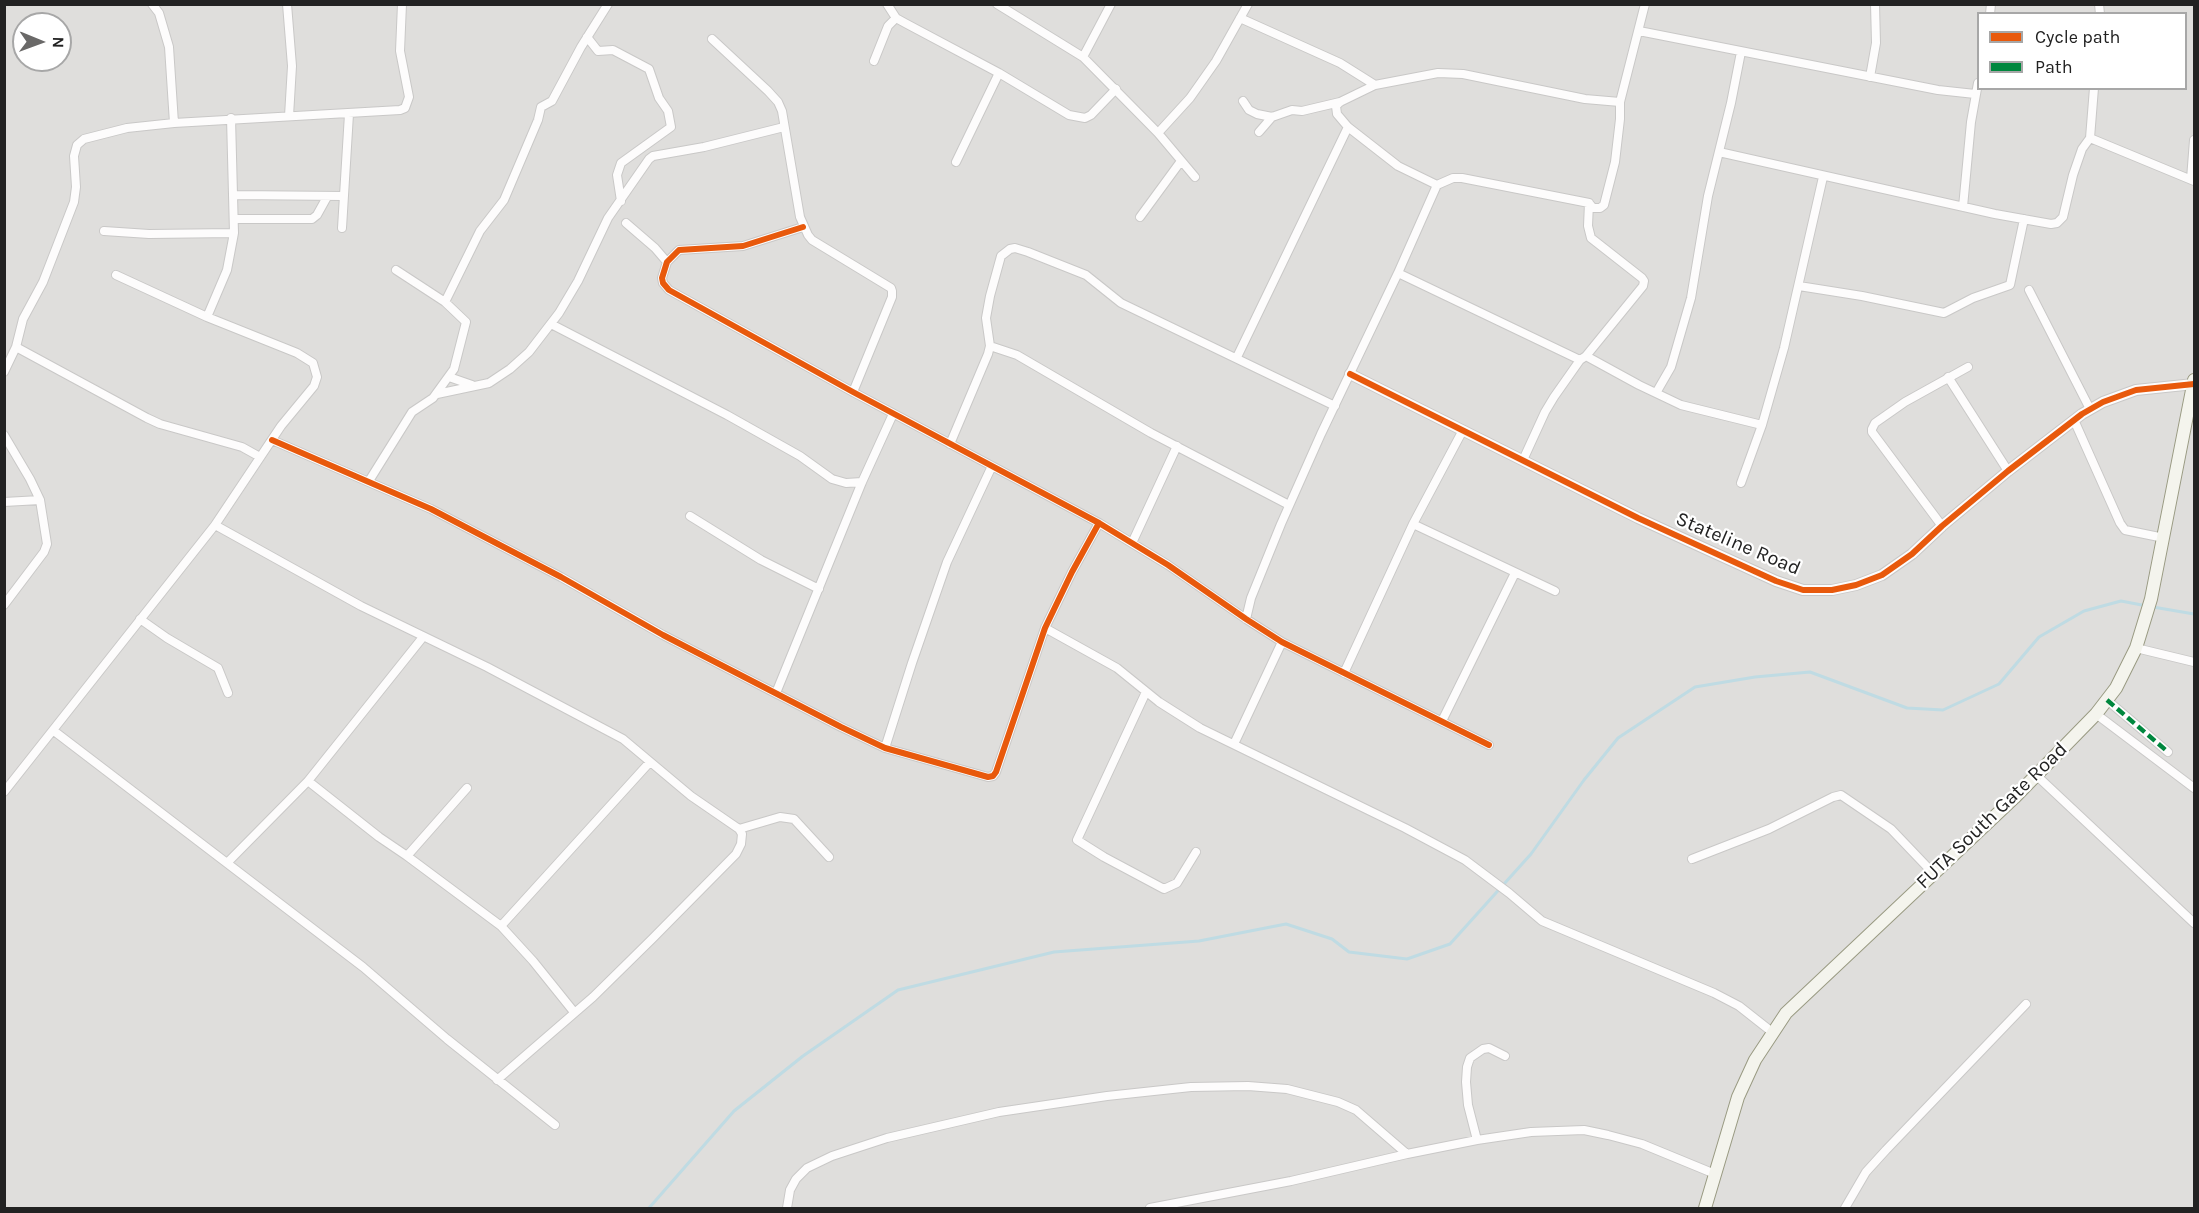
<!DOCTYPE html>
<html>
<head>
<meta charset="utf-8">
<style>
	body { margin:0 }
	#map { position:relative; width:2199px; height:1213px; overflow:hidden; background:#f0eeeb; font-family:Karla,sans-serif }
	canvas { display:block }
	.frame { position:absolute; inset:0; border:6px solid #222; pointer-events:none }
	.legend { position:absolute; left:1977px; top:12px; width:210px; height:78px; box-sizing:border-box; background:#fff; border:2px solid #a7a7a7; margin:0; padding:8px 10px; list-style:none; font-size:18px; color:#222 }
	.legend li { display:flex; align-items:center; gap:12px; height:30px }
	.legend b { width:30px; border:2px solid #a7a7a7 }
	.north { position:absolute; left:12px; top:12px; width:60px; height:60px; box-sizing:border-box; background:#fff; border:2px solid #a7a7a7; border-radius:50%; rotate:91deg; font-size:16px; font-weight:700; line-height:24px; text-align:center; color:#222 }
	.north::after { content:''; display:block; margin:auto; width:21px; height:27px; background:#6a6968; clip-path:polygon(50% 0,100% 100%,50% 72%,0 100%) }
</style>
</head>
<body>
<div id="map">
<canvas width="2199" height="1213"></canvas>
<div class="frame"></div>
<ul class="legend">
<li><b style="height:8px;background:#e8590c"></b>Cycle path</li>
<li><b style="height:8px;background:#00873e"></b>Path</li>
</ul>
<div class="north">N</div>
</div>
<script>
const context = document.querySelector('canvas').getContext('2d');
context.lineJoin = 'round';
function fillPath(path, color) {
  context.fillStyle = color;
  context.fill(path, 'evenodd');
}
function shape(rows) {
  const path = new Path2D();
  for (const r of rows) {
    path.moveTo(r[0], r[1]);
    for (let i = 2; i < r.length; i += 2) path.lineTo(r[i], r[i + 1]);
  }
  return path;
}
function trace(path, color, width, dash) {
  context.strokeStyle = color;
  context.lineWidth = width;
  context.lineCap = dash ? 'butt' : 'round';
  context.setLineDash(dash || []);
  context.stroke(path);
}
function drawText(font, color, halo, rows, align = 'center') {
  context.font = font + ' Karla,sans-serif';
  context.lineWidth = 4.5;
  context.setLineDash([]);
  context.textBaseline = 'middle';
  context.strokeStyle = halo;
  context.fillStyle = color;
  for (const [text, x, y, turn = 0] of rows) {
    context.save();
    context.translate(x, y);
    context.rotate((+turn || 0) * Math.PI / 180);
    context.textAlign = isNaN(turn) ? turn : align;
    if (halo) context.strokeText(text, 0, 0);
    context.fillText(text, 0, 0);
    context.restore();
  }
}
const residential = shape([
	[5,5,2194,5,2194,1208,5,1208],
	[1978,14,2186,14,2186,88,1978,88],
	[24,24,60,24,60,60,24,60]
]);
const stream = shape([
	[2153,607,2194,614],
	[649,1208,734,1111,803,1056,898,990,1054,952,1199,941,1286,924,1332,939,1349,952,1407,959,1450,944,1531,854,1584,780,1618,738,1695,687,1755,677,1810,672,1907,708,1943,710,1999,684,2039,637,2084,611,2121,601,2147,606]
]);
const minor = shape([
	[152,4,159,13,169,47,174,123],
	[287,4,292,66,289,116],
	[887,4,896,18,905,23,999,73,1069,115,1085,118,1091,115,1116,89],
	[997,4,1083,57,1158,133,1195,177],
	[2099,4,2100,14],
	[1990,14,1991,4],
	[1240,18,1340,63,1375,85,1438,73,1463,74,1585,99,1620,102],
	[1639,31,1938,90,1975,94],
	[587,37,598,51,613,50,649,69,659,98,668,111,671,127,621,163,617,175,621,201],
	[712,39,768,91,778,102,782,111,800,217,808,235,812,240,891,288,892,291,892,297,853,392],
	[1083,57,1111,4],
	[874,61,888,26,896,18],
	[1870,77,1876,43,1875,4],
	[1375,85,1340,102,1336,106,1337,114,1348,127,1398,166,1437,185],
	[1243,101,1249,110,1257,114,1272,117,1292,110,1302,111,1340,102],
	[1259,132,1272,117],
	[1158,133,1190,98,1216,61,1248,4],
	[2090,138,2194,181],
	[1719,152,1995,214,2051,224,2057,223,2063,217,2073,175,2082,149,2090,138,2094,88],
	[956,162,999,73],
	[2191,179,2194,140],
	[234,195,343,196],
	[1963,207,1971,122,1978,83],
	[1140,217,1181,161],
	[234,219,312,219,317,215,327,197],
	[626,223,655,248,667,262],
	[803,227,743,246,679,250,667,262,662,278,663,283,669,290,853,392,1099,523,1168,565,1246,619,1282,642,1489,745],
	[342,228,349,114],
	[104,231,149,234,234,233],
	[1398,273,1580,360],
	[1799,286,1862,296,1944,313,1973,298,2010,285,2024,219],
	[2029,290,2090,409],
	[445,302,480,231,504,200,538,120,541,107,552,101,581,47,608,4],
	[207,317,227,270,234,233,231,118],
	[551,324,727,415,800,456,832,479,846,483,862,482],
	[990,346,1017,355,1151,433,1289,505],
	[16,347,147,418,160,424,242,447,260,457],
	[1586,356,1639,385,1681,405,1762,425],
	[1237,357,1348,127],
	[4,372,16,347,23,319,43,282,74,202,76,187,74,156,77,145,84,139,127,128,174,123,400,110,405,108,409,97,400,51,402,4],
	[449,377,472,385],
	[1948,377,2008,471],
	[1656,393,1671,367,1691,298,1708,196,1731,103,1741,52],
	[437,394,489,383,510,369,529,352,559,313,578,281,608,218,649,159,653,156,704,147,784,127],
	[2074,420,2120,523,2125,530,2164,538],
	[4,435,30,479,40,500,47,544,44,552,4,605],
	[272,440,431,509,561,577,663,635,841,727,885,748,988,777,993,776,996,772,1045,628,1072,572,1099,523],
	[950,444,988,354,990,346,986,318,990,296,1001,256,1010,249,1015,248,1028,252,1086,275,1121,303,1335,406],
	[1523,460,1545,412,1554,397,1580,360,1586,356,1643,286,1644,281,1642,278,1591,238,1588,226,1589,203],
	[369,481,412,412,433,398,454,369,466,322,445,302,396,270],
	[1741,483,1762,425,1784,348,1823,177],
	[4,502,40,500],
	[690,516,761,560,819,589],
	[1413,524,1555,591],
	[215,525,361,606,487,667,623,739,691,796,739,829,742,834,741,844,736,854,652,939,593,997,497,1080],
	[1942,526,1872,432,1872,429,1875,423,1905,402,1968,367],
	[1132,543,1177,446],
	[140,619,167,638,218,668,228,693],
	[1246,619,1251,598,1281,524,1321,434,1398,273,1437,185,1453,178,1462,178,1589,203,1593,208,1600,208,1604,205,1615,162,1620,119,1620,102,1645,4],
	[1045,628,1117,668,1159,702,1200,728,1405,828,1465,860,1509,893,1542,921,1714,993,1739,1006,1772,1032],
	[2136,648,2194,662],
	[1344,673,1413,524,1463,430],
	[1146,692,1077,840,1104,857,1164,889,1177,883,1196,852],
	[776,693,862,482,893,414],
	[2107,700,2168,752],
	[2096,714,2194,788],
	[1442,721,1515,573],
	[54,731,363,967,447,1039,555,1125],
	[1234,744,1282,642],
	[885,748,912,663,947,562,992,466],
	[2036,775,2194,923],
	[308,781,379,837,407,856,501,926,533,961,574,1012],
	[4,792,215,525,281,426,314,386,317,377,313,363,297,353,207,317,116,275],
	[739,829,780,817,794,819,829,857],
	[407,856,467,788],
	[1692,859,1769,829,1833,797,1841,795,1891,829,1933,873],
	[227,863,308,781,423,637],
	[501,926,649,763],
	[1477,1140,1468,1105,1466,1082,1467,1067,1470,1058,1483,1049,1489,1048,1505,1056],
	[787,1208,790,1190,796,1179,807,1168,832,1156,887,1138,999,1112,1107,1096,1191,1087,1248,1086,1287,1089,1338,1102,1356,1110,1407,1154],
	[1150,1208,1291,1181,1407,1154,1477,1140,1531,1132,1584,1130,1608,1135,1642,1144,1715,1174],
	[1845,1208,1866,1172,1886,1150,2026,1004]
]);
const tertiary = shape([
	[1350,374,1638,518,1776,581,1803,590,1832,590,1856,585,1882,575,1912,554,1942,526,2008,471,2082,414,2103,402,2136,390,2194,384]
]);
const secondary = shape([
	[1705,1208,1738,1097,1755,1060,1786,1013,2014,798,2096,714,2116,688,2136,648,2151,599,2194,380]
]);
const quiet = shape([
	[2107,700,2168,752]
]);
const cycleway = shape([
	[803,227,743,246,679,250,667,262,662,278,663,283,669,290,853,392,1099,523,1168,565,1246,619,1282,642,1489,745],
	[1350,374,1638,518,1776,581,1803,590,1832,590,1856,585,1882,575,1912,554,1942,526,2008,471,2082,414,2103,402,2136,390,2194,384],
	[272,440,431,509,561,577,663,635,841,727,885,748,988,777,993,776,996,772,1045,628,1072,572,1099,523]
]);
const streetNames = [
	["Stateline Road",1738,544,23],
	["FUTA South Gate Road",1992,816,-44]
];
fillPath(residential, '#dfdedc');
trace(stream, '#bfdbe3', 3);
trace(minor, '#c9c8c7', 10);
trace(tertiary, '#c9c8c7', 12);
trace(secondary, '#999a82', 14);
trace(minor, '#fdfcfc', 8);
trace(tertiary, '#fdfcfc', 10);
trace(secondary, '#f4f4ed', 12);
trace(quiet, '#00873e', 4.5, [9, 4.5]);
trace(cycleway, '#e8590c', 6);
drawText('20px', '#222', '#fff', streetNames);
</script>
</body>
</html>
